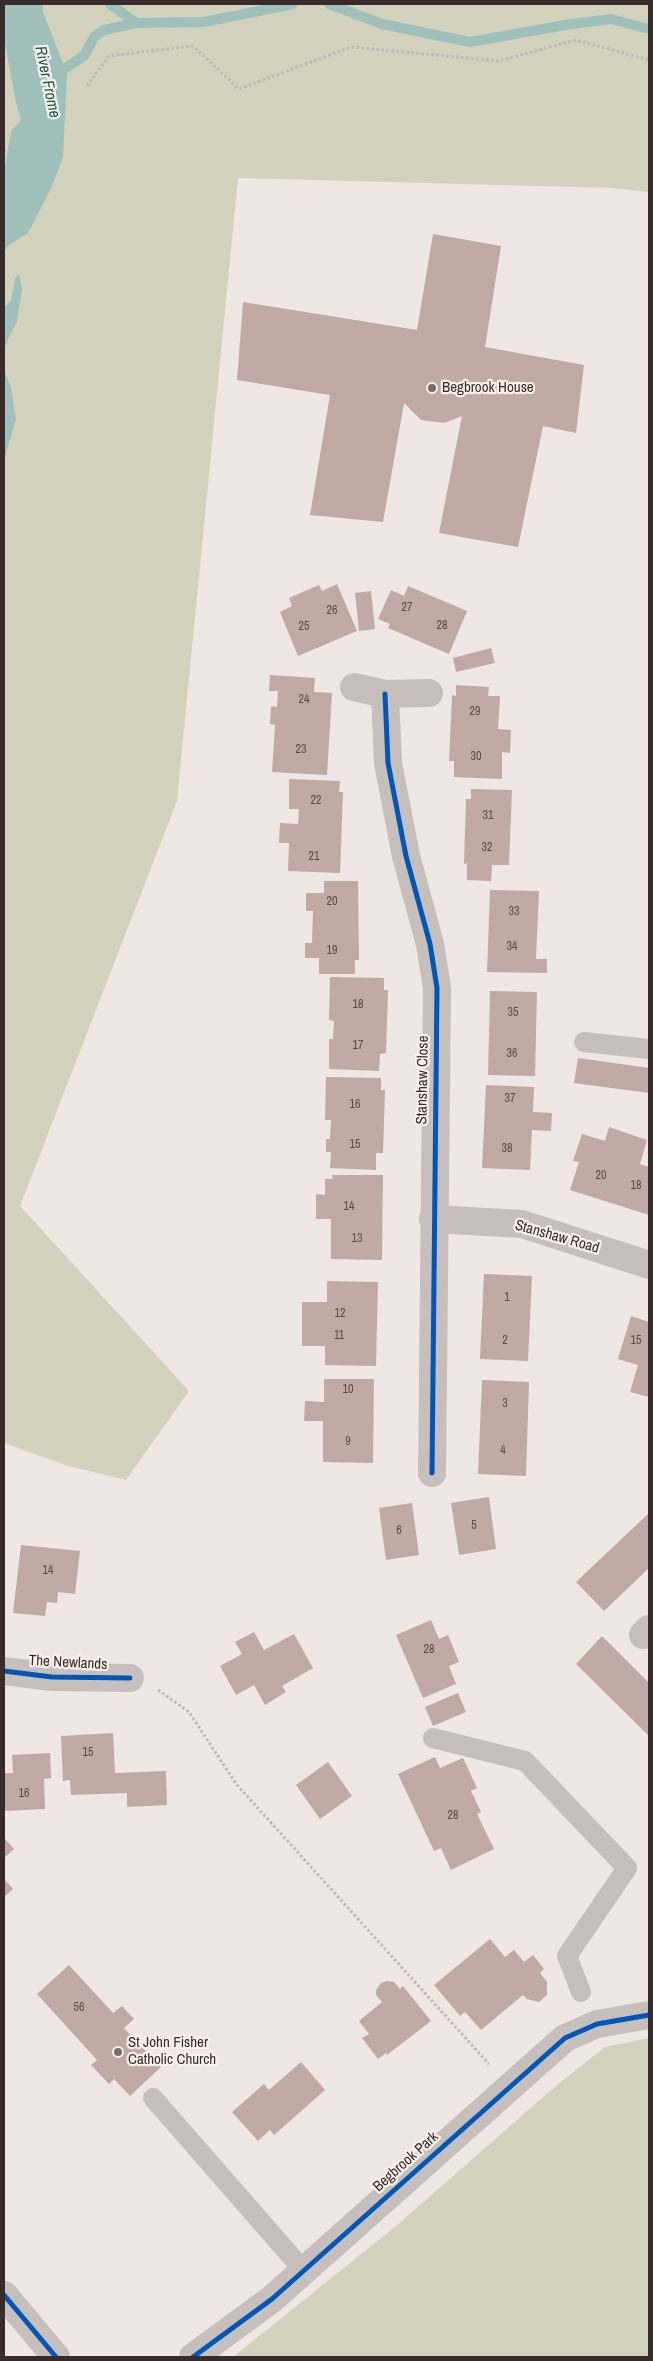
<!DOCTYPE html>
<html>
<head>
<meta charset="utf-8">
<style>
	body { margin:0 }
	#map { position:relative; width:653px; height:2361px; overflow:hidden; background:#eee7e3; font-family:"Archivo Narrow",sans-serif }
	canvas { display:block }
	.frame { position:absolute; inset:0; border:5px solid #382c2a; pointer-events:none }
</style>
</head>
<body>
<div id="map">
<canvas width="653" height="2361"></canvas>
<div class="frame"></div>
</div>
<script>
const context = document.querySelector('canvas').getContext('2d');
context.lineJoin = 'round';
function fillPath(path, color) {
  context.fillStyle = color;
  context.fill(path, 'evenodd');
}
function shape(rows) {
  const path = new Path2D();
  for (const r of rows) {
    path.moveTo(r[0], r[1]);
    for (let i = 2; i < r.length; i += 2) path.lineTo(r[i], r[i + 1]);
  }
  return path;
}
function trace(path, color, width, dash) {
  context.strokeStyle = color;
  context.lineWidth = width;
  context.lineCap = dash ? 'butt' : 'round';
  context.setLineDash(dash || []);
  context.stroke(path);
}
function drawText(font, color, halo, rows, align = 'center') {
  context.font = font + ' "Archivo Narrow",sans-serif';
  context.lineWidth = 4.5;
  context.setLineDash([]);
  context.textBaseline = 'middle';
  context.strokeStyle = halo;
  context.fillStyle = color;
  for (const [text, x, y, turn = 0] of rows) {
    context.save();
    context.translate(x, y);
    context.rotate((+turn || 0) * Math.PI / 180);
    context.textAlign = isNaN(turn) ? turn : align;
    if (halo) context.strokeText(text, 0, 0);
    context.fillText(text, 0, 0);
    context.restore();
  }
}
const green = shape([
	[4,4,649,4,649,192,612,188,238,178,177,801,20,1206,189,1391,126,1480,68,1466,4,1443],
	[649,2038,649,2357,233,2357,396,2226,557,2085,605,2047]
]);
const water = shape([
	[4,4,43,4,43,12,67,74,63,157,53,184,28,233,10,244,4,251,4,172,11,131,21,120,16,103,4,37],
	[19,274,22,289,17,321,4,348,4,309,11,300,15,279],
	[4,370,11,388,16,419,4,460]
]);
const stream = shape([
	[110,4,136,23,204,22,293,4],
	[329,4,382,24,470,42,571,24,611,19,649,29],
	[53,76,84,56,95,36,104,30,136,23]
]);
const building = shape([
	[433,234,501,246,485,347,584,365,576,433,543,426,518,547,439,533,462,416,444,423,421,420,404,403,383,522,310,515,330,395,237,380,243,302,417,330],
	[337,584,357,631,298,656,280,612,292,606,289,598,319,585,322,591],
	[408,586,467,611,449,654,388,628,390,624,378,619,391,590,404,596],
	[371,591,375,629,359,631,355,593],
	[491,648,495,663,456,672,453,658],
	[270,675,315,678,314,692,332,693,327,775,272,772,275,725,270,724,271,706,277,707,278,691,269,691],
	[456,685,489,687,488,696,500,696,498,729,511,730,510,753,502,752,502,779,454,777,454,761,449,761,452,695,456,696],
	[289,779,340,781,339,792,343,792,340,873,288,871,289,843,279,843,280,823,298,824,299,809,289,809],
	[471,789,512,790,509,865,492,865,491,881,467,880,467,863,464,864,466,799,471,799],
	[324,881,358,881,359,960,355,960,355,974,319,974,319,958,305,958,305,943,312,943,313,911,306,911,306,893,324,893],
	[490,890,539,891,536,959,547,959,547,973,487,972],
	[330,977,384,978,384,990,388,990,386,1053,380,1054,379,1071,329,1069,329,1039,333,1039,334,1021,329,1020],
	[490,991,537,992,535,1076,488,1075],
	[578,1058,649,1068,649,1093,574,1083],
	[326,1077,381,1078,381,1090,385,1090,383,1153,376,1153,376,1170,330,1168,331,1152,326,1152,326,1139,330,1139,331,1120,325,1120],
	[486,1085,534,1087,533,1112,552,1113,551,1131,532,1130,530,1170,482,1168],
	[609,1127,647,1140,640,1164,649,1167,649,1215,570,1190,579,1162,573,1161,582,1134,605,1141],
	[332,1175,383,1175,382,1260,331,1259,331,1219,316,1219,316,1194,325,1195,325,1179,333,1179],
	[484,1274,532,1276,528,1361,480,1359],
	[327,1281,378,1282,376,1366,325,1365,325,1346,302,1346,302,1302,327,1302],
	[631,1316,649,1322,649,1397,630,1392,638,1365,618,1359],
	[324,1379,374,1379,373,1463,323,1462,323,1421,304,1421,305,1401,324,1402],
	[482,1380,529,1382,526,1476,478,1474],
	[489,1497,496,1549,459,1555,451,1503],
	[412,1503,419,1555,386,1560,379,1508],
	[649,1513,649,1568,604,1611,576,1582],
	[21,1545,80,1551,75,1594,58,1592,57,1603,47,1602,45,1616,13,1613],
	[431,1620,439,1639,448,1635,459,1662,449,1666,456,1684,423,1698,396,1635],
	[254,1632,264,1650,294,1634,313,1668,282,1686,286,1692,265,1705,254,1685,236,1695,220,1666,242,1654,235,1642],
	[602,1636,649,1683,649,1736,576,1664],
	[458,1693,466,1712,433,1726,425,1707],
	[113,1733,115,1773,166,1771,167,1805,127,1807,127,1793,71,1795,70,1780,63,1781,61,1736],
	[50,1753,51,1778,44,1779,45,1809,4,1811,4,1773,13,1773,12,1755],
	[435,1757,440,1768,463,1758,477,1788,471,1791,481,1812,477,1814,494,1849,451,1870,441,1848,434,1851,398,1774],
	[328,1762,352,1796,320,1819,296,1785],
	[4,1838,14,1849,4,1858],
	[4,1879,13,1889,4,1897],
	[490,1939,505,1957,514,1950,524,1962,533,1955,544,1969,540,1973,547,1982,547,1995,539,2002,527,1999,523,1995,481,2030,465,2012,460,2016,434,1985],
	[69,1965,113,2013,122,2006,134,2019,124,2028,161,2067,130,2096,114,2079,109,2084,91,2065,97,2060,37,1994],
	[387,1981,394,1982,400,1989,403,1986,431,2021,387,2055,386,2053,378,2059,362,2038,369,2034,359,2021,382,2002,376,1995,376,1990,381,1983],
	[301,2062,325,2090,274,2135,270,2130,258,2141,232,2112,264,2084,269,2090]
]);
const path = shape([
	[87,86,109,56,193,46,239,89,351,47,498,61,576,40,649,60],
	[158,1690,189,1712,237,1785,489,2064]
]);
const service = shape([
	[584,1042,649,1049],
	[433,1738,525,1761,627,1868,567,1956,581,1992],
	[153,2098,304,2271]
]);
const minor = shape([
	[354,687,385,694,429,693],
	[385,694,388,763,406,856,430,944,437,988,432,1473],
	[433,1219,522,1224,649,1265],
	[643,1635,649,1629],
	[4,1671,52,1677,130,1678],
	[4,2295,56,2357]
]);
const tertiary = shape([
	[193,2357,272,2299,565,2038,597,2024,649,2015]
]);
const cycleway = shape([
	[385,694,388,763,406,856,430,944,437,988,432,1473],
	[4,1671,52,1677,130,1678],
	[4,2295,56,2357],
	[193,2357,272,2299,565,2038,597,2024,649,2015]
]);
const markers = [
	[432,388,5,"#786d6b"],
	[118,2052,5,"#786d6b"]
];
const numberNames = [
	["27",407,608],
	["26",332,611],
	["28",442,626],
	["25",304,627],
	["24",304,700],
	["29",475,712],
	["23",301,750],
	["30",476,757],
	["22",316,801],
	["31",488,816],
	["32",487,848],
	["21",314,857],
	["20",332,902],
	["33",514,912],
	["34",512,947],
	["19",332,951],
	["18",358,1005],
	["35",513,1013],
	["17",358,1046],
	["36",512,1054],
	["37",510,1099],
	["16",355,1105],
	["15",355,1145],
	["38",507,1149],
	["20",601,1176],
	["18",636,1186],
	["14",349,1207],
	["13",357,1239],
	["1",507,1298],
	["12",340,1314],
	["11",339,1336],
	["2",505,1341],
	["15",636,1341],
	["10",348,1390],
	["3",505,1404],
	["9",348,1442],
	["4",503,1451],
	["5",474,1526],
	["6",399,1531],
	["14",48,1571],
	["28",429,1650],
	["15",88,1753],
	["16",24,1794],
	["28",453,1816],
	["56",79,2008]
];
const poiNames = [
	["Begbrook House",442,388],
	["St John Fisher",128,2043],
	["Catholic Church",128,2060]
];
const streetNames = [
	["Stanshaw Close",423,1080,-89],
	["Stanshaw Road",557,1237,16],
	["The Newlands",68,1663,3],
	["Begbrook Park",406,2162,-42]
];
const waterNames = [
	["River Frome",47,82,78]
];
fillPath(green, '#d2d2bd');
fillPath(water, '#a0c0bb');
trace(stream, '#a0c0bb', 10);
fillPath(building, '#c1a9a5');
trace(path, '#c0b8b5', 3, [2.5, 2.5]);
trace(service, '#c7bfbc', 20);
trace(minor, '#c7bfbc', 28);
trace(tertiary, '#c7bfbc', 28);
trace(cycleway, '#0057b8', 5);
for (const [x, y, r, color] of markers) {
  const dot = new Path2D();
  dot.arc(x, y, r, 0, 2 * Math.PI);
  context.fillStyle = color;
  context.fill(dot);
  trace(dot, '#faf1eb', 2);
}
drawText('12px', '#5a4b49', null, numberNames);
drawText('15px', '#382c2a', '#faf1eb', poiNames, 'left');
drawText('15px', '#382c2a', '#faf1eb', streetNames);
drawText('italic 16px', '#205955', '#faf1eb', waterNames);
</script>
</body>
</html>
